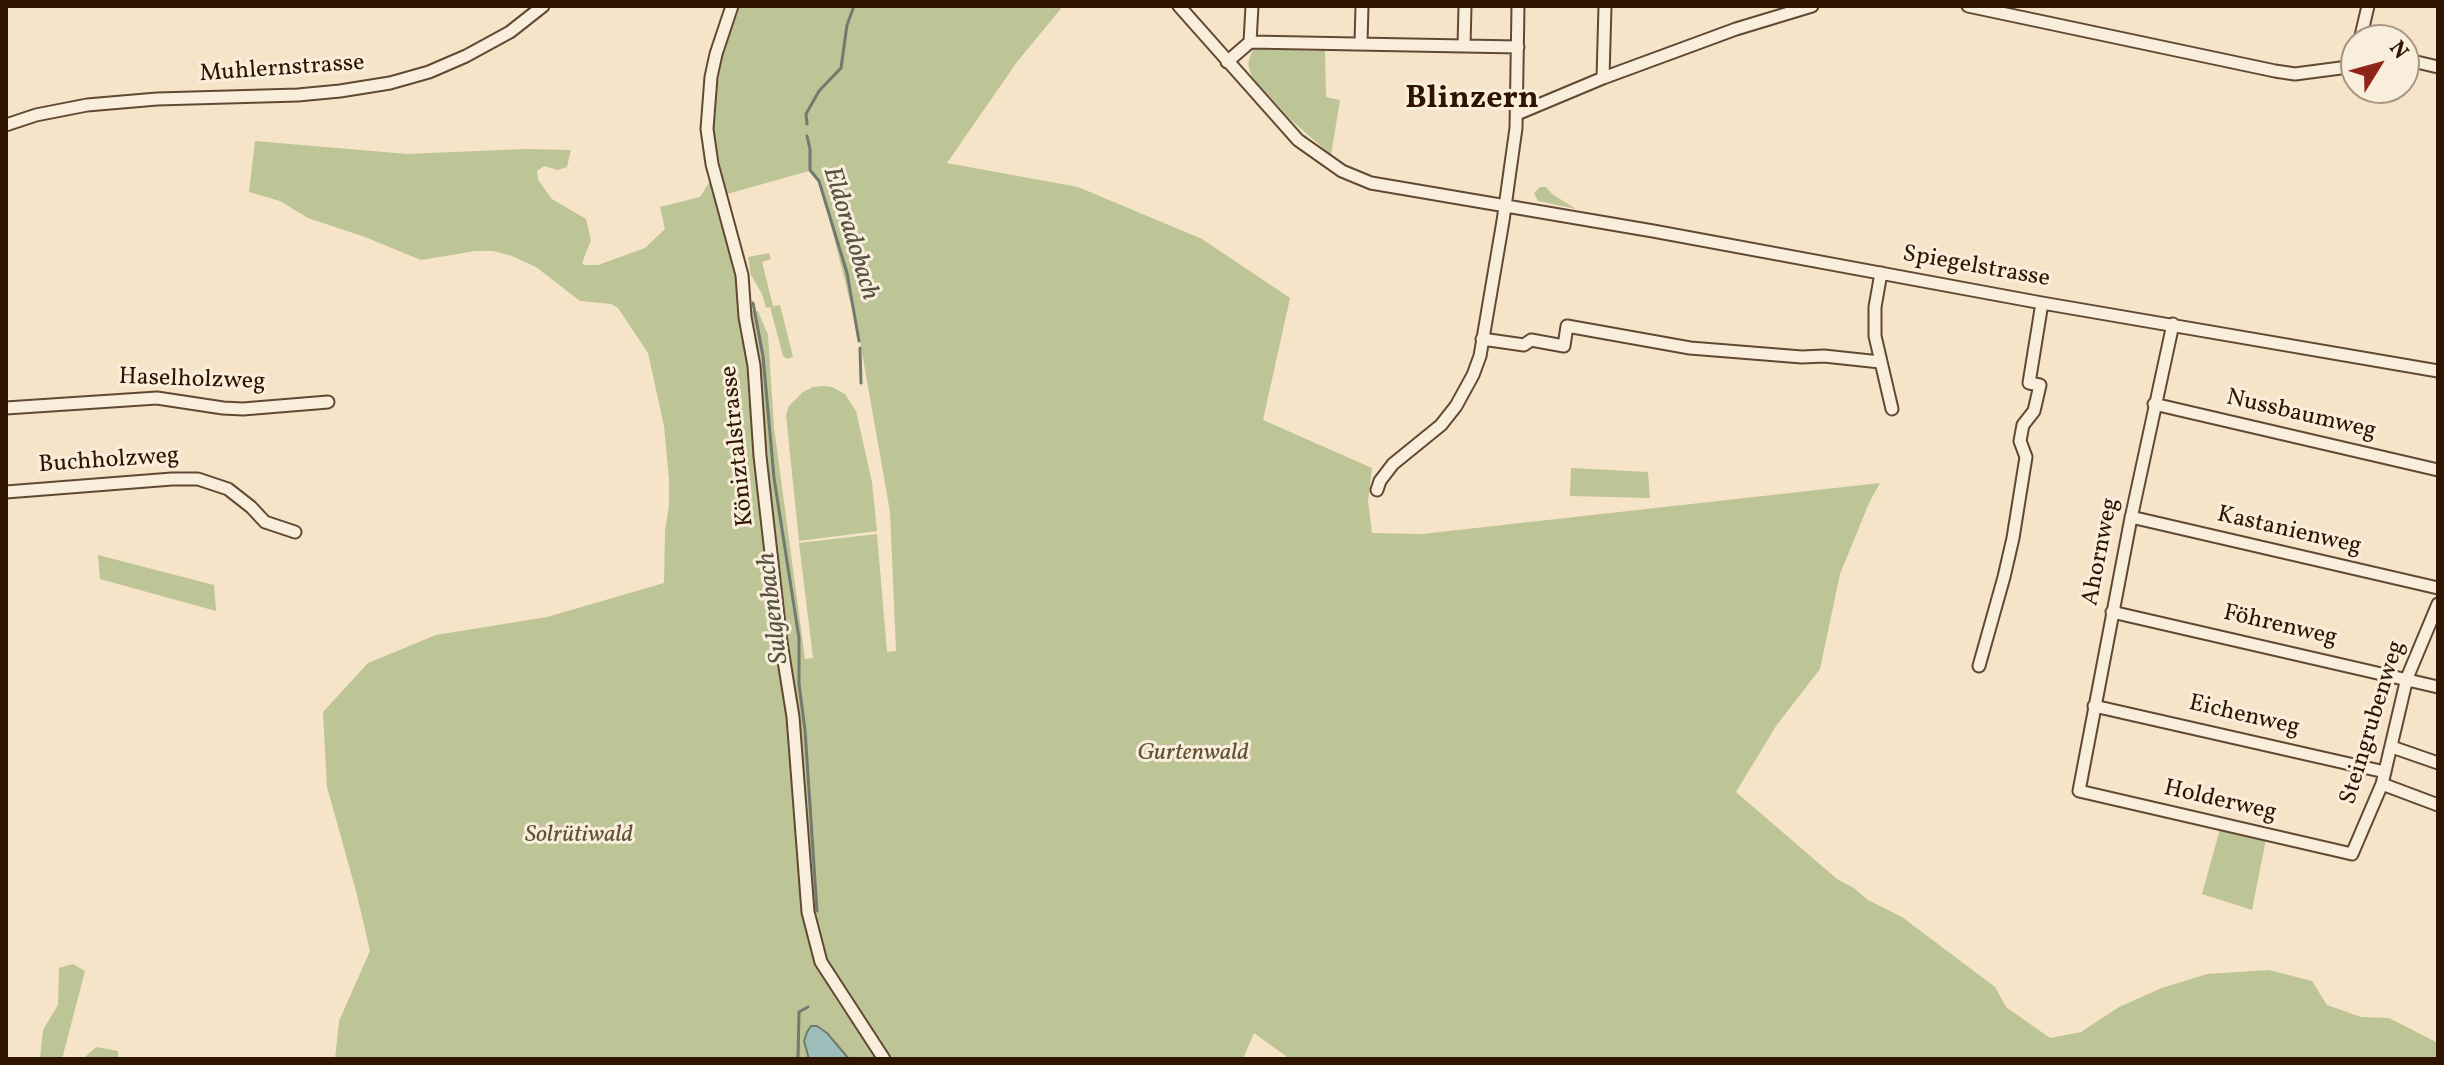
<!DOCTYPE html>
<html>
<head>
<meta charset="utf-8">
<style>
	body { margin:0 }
	#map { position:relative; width:2444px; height:1065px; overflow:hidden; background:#f6e4c8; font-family:Vollkorn,serif }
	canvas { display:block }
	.frame { position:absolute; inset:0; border:8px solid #2f1400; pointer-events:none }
	.north { position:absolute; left:2340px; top:24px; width:80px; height:80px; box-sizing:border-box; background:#f9eddb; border:2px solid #a89683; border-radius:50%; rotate:53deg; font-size:22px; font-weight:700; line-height:32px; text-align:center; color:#2f1400 }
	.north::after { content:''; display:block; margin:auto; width:28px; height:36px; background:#8f2418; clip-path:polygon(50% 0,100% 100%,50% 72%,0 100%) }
</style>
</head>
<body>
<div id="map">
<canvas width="2444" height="1065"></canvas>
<div class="frame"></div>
<div class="north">N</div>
</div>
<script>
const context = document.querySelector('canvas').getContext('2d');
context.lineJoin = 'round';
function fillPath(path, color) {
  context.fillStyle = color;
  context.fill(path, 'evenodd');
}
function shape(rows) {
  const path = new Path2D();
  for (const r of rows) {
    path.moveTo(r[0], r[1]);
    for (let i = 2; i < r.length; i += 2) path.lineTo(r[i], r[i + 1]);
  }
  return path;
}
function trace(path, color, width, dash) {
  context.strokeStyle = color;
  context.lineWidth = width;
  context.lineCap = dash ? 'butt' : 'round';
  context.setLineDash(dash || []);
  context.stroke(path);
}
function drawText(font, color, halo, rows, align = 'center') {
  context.font = font + ' Vollkorn,serif';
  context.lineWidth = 6;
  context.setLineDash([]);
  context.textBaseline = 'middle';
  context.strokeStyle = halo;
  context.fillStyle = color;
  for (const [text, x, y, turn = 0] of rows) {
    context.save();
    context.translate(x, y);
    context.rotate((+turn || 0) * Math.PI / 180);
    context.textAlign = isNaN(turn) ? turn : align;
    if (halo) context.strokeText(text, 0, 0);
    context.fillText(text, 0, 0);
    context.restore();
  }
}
const green = shape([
	[740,6,1063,6,1017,62,947,163,1078,187,1202,239,1290,298,1263,420,1372,468,1368,501,1372,533,1422,534,1880,483,1869,503,1840,574,1820,669,1776,726,1736,792,1837,879,1854,888,1868,900,1902,917,1995,987,2006,1007,2050,1038,2081,1032,2119,1007,2162,988,2207,974,2269,970,2312,981,2327,1005,2361,1017,2389,1018,2438,1043,2438,1059,1290,1059,1254,1033,1243,1059,849,1059,827,1033,804,1041,809,1059,335,1059,339,1021,370,951,356,891,327,787,323,712,368,663,436,635,547,617,664,583,665,531,669,505,669,479,664,426,648,353,618,308,611,304,580,301,536,267,512,256,493,251,475,251,421,260,365,237,308,218,280,201,249,192,255,141,407,154,526,149,571,150,567,167,558,170,544,166,537,171,538,180,552,199,586,219,591,240,582,263,585,265,598,265,645,248,665,229,660,207,700,197,710,181,732,251,746,310,758,311,768,335,774,427,805,659,813,658,799,543,877,534,887,652,896,651,890,512,860,341,821,186,809,171,727,194,716,147,714,129,715,100,722,56],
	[1254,49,1325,51,1326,97,1340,100,1331,155,1290,119,1252,77,1248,64,1252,51],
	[1540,187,1546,187,1552,194,1576,209,1538,201,1534,193],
	[769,253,771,259,762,262,773,306,780,305,793,357,787,359,783,356,770,307,766,308,762,294,751,275,748,257],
	[822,386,832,387,845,394,856,411,872,482,877,531,799,541,786,415,789,406,803,392,813,387],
	[1571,468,1648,472,1650,498,1570,496],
	[98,555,214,585,216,611,100,579],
	[2220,829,2266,839,2252,910,2202,894],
	[73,964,85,971,62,1059,40,1059,43,1030,58,1005,59,968],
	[96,1047,118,1051,118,1059,83,1059]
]);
const water = shape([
	[811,1026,817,1026,827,1033,849,1059,809,1059,804,1041,807,1032,811,1026]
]);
const stream = shape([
	[806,114,819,91,841,68,847,25,854,6],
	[806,114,807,124],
	[807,136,810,149,810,170,819,181,847,273,859,341],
	[753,303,763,356,774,478,799,638,799,684,805,730,817,911],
	[860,348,861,383],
	[798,1059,799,1012,808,1007]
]);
const minor = shape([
	[732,6,716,54,711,77,707,129,712,164,742,275,745,317,754,366,760,456,781,642,793,717,808,912,821,962,884,1059],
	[1179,6,1298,140,1342,171,1371,183,1653,231,2042,303,2438,371],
	[1968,6,2275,71,2295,74,2356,66],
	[2360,40,2368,6],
	[1250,42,1518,47],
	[1361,43,1362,6],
	[1464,46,1465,6],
	[2404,59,2438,67],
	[1227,62,1250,42,1252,6],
	[1603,78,1605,6],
	[1517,114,1603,78,1736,29,1812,6],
	[6,125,36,115,87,105,157,99,298,95,340,91,390,83,429,72,466,56,510,32,543,6],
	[1881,273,1875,307,1875,336,1892,409],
	[2173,324,2130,523,2079,791,2352,854,2382,784,2407,678,2438,604],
	[1482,339,1524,345,1531,340,1564,346,1567,326,1690,348,1802,357,1824,356,1880,362],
	[2154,404,2438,470],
	[6,408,157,398,223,408,243,409,328,402],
	[1377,490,1380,481,1393,464,1441,425,1456,406,1473,375,1480,356,1503,221,1516,128,1518,6],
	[6,492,172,479,198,479,228,489,251,507,265,522,295,532],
	[2131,517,2438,588],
	[2112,612,2438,687],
	[1979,666,2004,577,2013,538,2026,457,2020,441,2023,425,2034,411,2040,385,2029,383,2042,303],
	[2094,706,2385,772],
	[2392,747,2438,763],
	[2382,784,2438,805]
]);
const streetNames = [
	["Muhlernstrasse",282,70,-4],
	["Spiegelstrasse",1976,268,10],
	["Haselholzweg",192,381,2],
	["Nussbaumweg",2301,416,13],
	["Köniztalstrasse",739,446,-96],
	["Buchholzweg",109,462,-4],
	["Kastanienweg",2289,532,13],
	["Ahornweg",2102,552,-79],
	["Föhrenweg",2280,627,13],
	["Eichenweg",2244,717,13],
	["Steingrubenweg",2374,723,-73],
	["Holderweg",2220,802,13]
];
const parkNames = [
	["Gurtenwald",1193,755],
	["Solrütiwald",579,837]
];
const waterNames = [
	["Eldoradobach",849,234,73],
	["Sulgenbach",775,608,-97]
];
const districtNames = [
	["Blinzern",1472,101]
];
fillPath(green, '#bdc495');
fillPath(water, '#9ebebb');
trace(water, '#727a70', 2);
trace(stream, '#727a70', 3);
trace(minor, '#614832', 15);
trace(minor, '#f9eddb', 11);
drawText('24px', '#2f1400', '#f9eddb', streetNames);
drawText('italic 24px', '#615234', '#f9eddb', parkNames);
drawText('italic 26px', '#565041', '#f9eddb', waterNames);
drawText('bold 32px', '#2f1400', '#f9eddb', districtNames);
</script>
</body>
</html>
